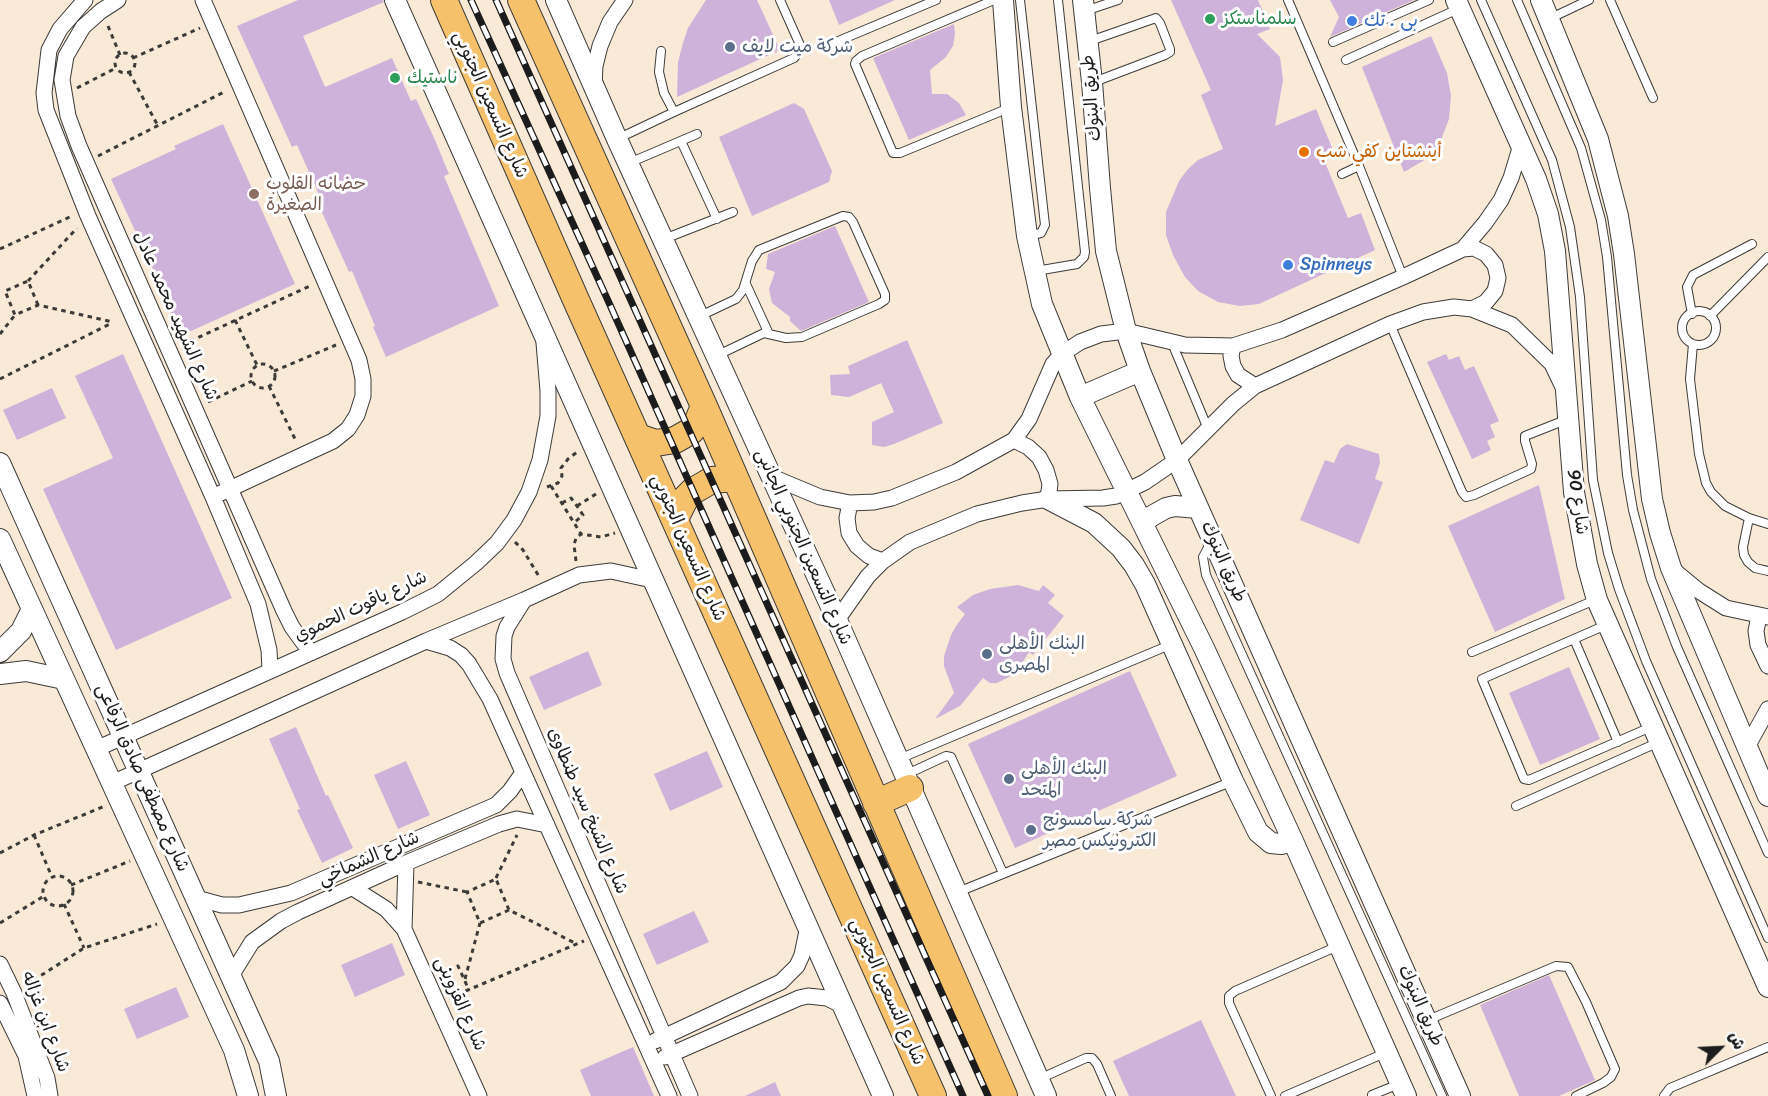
<!DOCTYPE html>
<html>
<head>
<meta charset="utf-8">
<style>
	body { margin:0 }
	#map { position:relative; width:1768px; height:1096px; overflow:hidden; background:#f8ead7; font-family:Sriracha,"Playpen Sans Arabic",sans-serif }
	canvas { display:block }
	.north { position:absolute; left:1690px; top:1018px; width:60px; height:60px; -webkit-text-stroke:4px #fff; paint-order:stroke; rotate:66deg; font-size:16px; font-weight:700; line-height:24px; text-align:center; color:#1c1c1c }
	.north::after { content:''; display:block; margin:auto; width:21px; height:27px; background:#1c1c1c; clip-path:polygon(50% 0,100% 100%,50% 72%,0 100%) }
</style>
</head>
<body>
<div id="map">
<canvas width="1768" height="1096"></canvas>
<div class="north">ش</div>
</div>
<script>
const context = document.querySelector('canvas').getContext('2d');
context.lineJoin = 'round';
function fillPath(path, color) {
  context.fillStyle = color;
  context.fill(path, 'evenodd');
}
function shape(rows) {
  const path = new Path2D();
  for (const r of rows) {
    if (r.length === 3) {
      path.moveTo(r[0] + r[2], r[1]);
      path.arc(r[0], r[1], r[2], 0, 2 * Math.PI);
      continue;
    }
    path.moveTo(r[0], r[1]);
    for (let i = 2; i < r.length; i += 2) path.lineTo(r[i], r[i + 1]);
  }
  return path;
}
function trace(path, color, width, dash) {
  context.strokeStyle = color;
  context.lineWidth = width;
  context.lineCap = dash ? 'butt' : 'round';
  context.setLineDash(dash || []);
  context.stroke(path);
}
function drawText(font, color, halo, rows, align = 'center') {
  context.font = font + ' Sriracha,"Playpen Sans Arabic",sans-serif';
  context.lineWidth = 6;
  context.setLineDash([]);
  context.textBaseline = 'middle';
  context.strokeStyle = halo;
  context.fillStyle = color;
  for (const [text, x, y, turn = 0] of rows) {
    context.save();
    context.translate(x, y);
    context.rotate((+turn || 0) * Math.PI / 180);
    context.textAlign = isNaN(turn) ? turn : align;
    if (halo) context.strokeText(text, 0, 0);
    context.fillText(text, 0, 0);
    context.restore();
  }
}
const building = shape([
	[298,0,383,0,384,2,303,36,325,87,392,58,411,101,416,99,435,140,449,174,444,176,499,306,386,357,373,327,375,326,352,271,349,272,316,199,320,197,297,145,292,147,237,26],
	[706,0,757,0,780,50,677,97,678,62,683,43,688,28],
	[829,0,895,0,839,25],
	[1171,0,1258,0,1270,29,1257,34,1280,57,1283,80,1275,126,1316,109,1333,150,1322,155,1348,218,1361,213,1375,250,1259,304,1240,306,1218,302,1198,291,1185,277,1173,255,1166,235,1166,212,1179,181,1188,169,1198,160,1223,149,1201,95,1211,90],
	[1330,0,1414,0,1330,37,1339,17],
	[954,24,955,34,953,46,946,57,930,70,932,94,947,94,959,103,966,115,909,140,873,58],
	[1431,36,1447,73,1451,96,1449,119,1441,140,1428,158,1404,172,1362,67],
	[794,103,804,109,832,171,829,182,752,216,719,137],
	[223,124,295,284,180,336,167,305,169,304,111,179,176,149,174,146],
	[835,226,869,302,801,331,790,321,790,317,772,303,769,289,775,272,766,269,768,254],
	[907,340,943,423,894,444,884,447,872,445,872,422,894,412,881,383,849,397,831,395,830,375,850,374,848,366],
	[123,354,232,598,116,650,43,489,113,458,75,376],
	[1446,354,1449,360,1459,356,1465,370,1474,366,1499,421,1490,425,1495,437,1487,441,1491,450,1472,459,1427,362],
	[52,388,66,418,17,440,3,410],
	[1347,444,1379,454,1380,463,1375,479,1383,482,1359,544,1300,520,1325,460,1334,463,1340,449],
	[1539,485,1565,599,1495,632,1448,526],
	[1018,585,1039,591,1043,585,1055,595,1048,603,1064,616,1033,655,1029,652,1015,674,997,683,990,683,983,678,960,706,935,719,954,693,944,666,944,656,951,635,956,626,965,614,957,607,973,595,990,589],
	[588,651,602,685,544,710,529,677],
	[1569,667,1600,739,1540,765,1509,693],
	[1130,671,1177,776,1015,848,968,744],
	[296,727,326,796,328,795,353,848,322,863,297,810,300,809,269,739],
	[707,751,723,787,670,811,654,774],
	[406,761,430,815,398,829,374,775],
	[694,911,709,942,657,965,643,934],
	[392,943,405,975,355,997,341,965],
	[1549,975,1595,1080,1559,1096,1519,1096,1480,1005],
	[176,987,189,1017,137,1039,124,1009],
	[1201,1020,1236,1096,1129,1096,1113,1061],
	[633,1047,654,1096,591,1096,580,1070],
	[775,1082,781,1096,745,1096]
]);
const path = shape([
	[108,26,120,55],
	[125,63,10],
	[133,58,200,28],
	[129,72,158,126],
	[77,88,116,68],
	[98,156,226,91],
	[0,249,72,216],
	[28,281,77,228],
	[38,305,28,281,5,291,15,315,38,305,113,322],
	[235,320,257,365],
	[0,334,15,315],
	[182,345,312,285],
	[263,376,12],
	[274,371,336,345],
	[0,379,112,323],
	[269,386,296,441],
	[208,402,252,381],
	[551,486,581,534],
	[547,487,558,483,562,476,561,468,568,459,577,452],
	[562,503,571,498,577,506,583,515,575,522],
	[577,506,596,494],
	[515,542,523,550,540,578],
	[576,561,574,545,576,538,581,534,601,537,615,533],
	[34,835,52,877],
	[0,853,34,835,105,806],
	[58,891,15],
	[496,878,517,835],
	[418,882,467,892],
	[71,885,130,861],
	[64,904,84,948],
	[509,910,480,923,467,892,496,879,509,910,577,944],
	[0,923,44,896],
	[440,973,458,966,469,990],
	[465,979,480,923],
	[26,985,84,948,157,924],
	[449,998,584,941]
]);
const service = shape([
	[994,0,862,56,856,61,855,64,893,153,900,153,1009,108],
	[1020,0,1045,225,1041,233,1027,236],
	[1288,0,1359,166,1403,277],
	[1481,0,1552,160,1570,227,1580,297,1593,480,1608,553,1619,589,1646,661,1768,938],
	[1517,0,1581,148,1601,220,1607,257,1627,475,1633,510,1651,579,1677,647,1768,853],
	[1610,0,1653,98],
	[1085,11,1118,0],
	[1551,18,1589,0],
	[1090,41,1156,18,1160,23,1170,49,1170,52,1165,55,1094,82],
	[1333,42,1429,0],
	[824,47,936,0],
	[661,51,659,72,664,93,674,112],
	[1346,60,1458,9],
	[617,139,674,112,794,58,799,52,800,45,780,0],
	[681,141,717,219],
	[629,163,697,134],
	[1342,174,1359,166],
	[664,239,733,212],
	[1036,271,1077,264,1084,257,1085,252,1058,0],
	[746,284,769,334],
	[1699,328,17],
	[1692,314,1687,287,1693,275,1752,244],
	[700,316,736,299,743,290,752,261,759,250,843,216,849,217,853,222,885,294,885,300,879,304,802,337,786,338,764,333,716,356],
	[1710,316,1768,257],
	[1390,324,1462,492,1466,497,1474,495,1531,469,1532,464,1525,441,1525,436,1568,419],
	[1172,343,1208,429],
	[1693,344,1690,379,1699,454,1706,483,1711,492,1725,506,1749,518,1768,524],
	[1749,518,1743,547,1744,555,1748,562,1755,568,1768,571],
	[1211,542,1203,557,1206,575,1442,1096],
	[1606,625,1482,679,1524,779,1529,780,1651,727],
	[1574,639,1618,742],
	[1472,652,1595,600],
	[899,759,1172,644],
	[905,775,946,756,951,757,1003,873],
	[1516,806,1659,742],
	[958,892,1233,781],
	[1428,1020,1556,966,1568,967,1586,1002,1615,1069,1611,1077,1603,1083,1576,1096],
	[1039,1079,1086,1058,1092,1058,1097,1064,1111,1096],
	[1372,1095,1399,1084],
	[1271,1096,1229,1003,1229,996,1235,991,1338,946],
	[1285,1096,1385,1053],
	[1664,1096,1670,1088,1768,1047]
]);
const minor = shape([
	[85,0,60,29,49,50,44,93,46,110,88,216,213,497,258,604,269,650,270,670],
	[118,0,101,11,83,27,66,56,62,80,68,116,79,146,284,611,292,627,311,653],
	[203,0,359,360,363,379,363,396,357,415,348,429,333,441,221,493],
	[594,86,595,66,600,46,610,22,625,0],
	[1463,249,1474,248,1486,254,1495,265,1498,278,1495,291,1486,302,1472,309],
	[1233,346,1231,356,1233,366,1238,375,1255,386],
	[1014,440,1028,447,1039,457,1046,470,1050,484,1048,499],
	[772,477,820,497,850,503,874,502,892,498,956,472,1014,440,1029,419,1053,364,1062,354,1080,342,1101,334,1126,331,1185,345,1233,346,1282,330,1403,277,1463,249,1485,223,1501,200,1511,178,1521,145],
	[850,503,847,518,849,533,857,546,869,556,883,561],
	[1671,568,1699,591,1726,608,1768,617],
	[524,600,507,627,504,636,503,659,507,673,690,1096],
	[1759,616,1756,631,1758,645,1768,666],
	[837,620,868,576,883,561,910,542,977,514,1022,503,1048,499,1103,498,1116,496,1145,482,1177,460,1233,404,1255,386,1390,324,1423,312,1454,307,1472,309,1512,325,1552,364,1563,387],
	[426,641,450,648,461,655,469,664,490,699,669,1096],
	[1747,747,1768,709],
	[96,749,402,612,438,594,476,563,497,543,514,520,529,492,540,460,548,416,548,391,544,343],
	[112,783,426,641,524,600,579,575,611,571,652,580],
	[353,888,386,909,404,929,479,1096],
	[196,898,222,905,239,905,291,893,496,805,510,791,522,774],
	[404,929,406,863],
	[0,964,14,993,47,1078,50,1096],
	[231,976,252,942,281,921,298,912,406,863,499,824,517,819,547,825],
	[0,1003,26,1056,35,1096],
	[655,1041,781,982,797,966,802,955,808,926],
	[665,1057,799,998,808,996,827,998,845,1007]
]);
const tertiary = shape([
	[395,0,883,1096],
	[556,0,617,139,837,620,1046,1096],
	[1003,0,1011,107,1027,236,1042,304,1080,397,1204,648,1293,841,1406,1096],
	[1083,0,1092,82,1100,188,1106,251,1126,331,1140,371,1177,460,1460,1096],
	[1456,0,1536,179,1548,214,1555,251,1574,492,1587,564,1597,600,1768,987],
	[1541,0,1598,139,1618,216,1624,254,1652,499,1660,533,1671,568,1768,796],
	[1080,397,1140,371],
	[0,463,269,1061,276,1096],
	[1048,499,1094,523,1121,548,1134,565,1145,584,1233,781,1258,832,1271,843,1281,844,1293,841],
	[1144,524,1150,517,1166,508,1175,506,1198,508],
	[0,539,234,1050,248,1096],
	[0,652,21,631,32,609],
	[0,674,26,671,64,679]
]);
const trunk = shape([
	[444,0,576,300,933,1096],
	[521,0,704,406,1004,1096],
	[638,437,656,443,675,440,691,431,697,423,704,406],
	[675,519,685,499,693,491,712,480,735,478],
	[876,803,910,788]
]);
const rail = shape([
	[471,0,610,305,963,1096],
	[496,0,988,1096]
]);
const markers = [
	[1210,19,6,"#2e9e5b"],
	[1352,21,6,"#3f7fe0"],
	[730,47,6,"#5c6f8a"],
	[395,78,6,"#2e9e5b"],
	[1304,152,6,"#e8710a"],
	[254,194,6,"#8d6e63"],
	[1288,265,6,"#3f7fe0"],
	[987,654,6,"#5c6f8a"],
	[1009,779,6,"#5c6f8a"],
	[1031,830,6,"#5c6f8a"]
];
const leisureNames = [
	["سلمناستكز",1222,19],
	["ناستيك",407,78]
];
const shopNames = [
	["بى . تك",1364,21],
	["Spinneys",1300,265]
];
const serviceNames = [
	["شركة ميت لايف",742,47],
	["البنك الأهلى",999,644],
	["المصرى",999,665],
	["البنك الأهلى",1021,769],
	["المتحد",1021,790],
	["شركة سامسونج",1043,820],
	["الكترونيكس مصر",1043,841]
];
const streetNames = [
	["طريق البنوك",1092,98,-95],
	["شارع التسعين الجنوبي",490,105,66],
	["شارع الشهيد محمد عادل",175,316,66],
	["شارع 90",1577,502,82],
	["شارع التسعين الجنوبي الجانبى",803,547,66],
	["شارع التسعين الجنوبي",688,548,66],
	["طريق البنوك",1223,562,66],
	["شارع ياقوت الحموي",361,607,-25],
	["شارع مصطفى صادق الرفاعى",142,778,66],
	["شارع الشيخ سيد طنطاوى",587,811,67],
	["شارع الشماخي",369,859,-24],
	["شارع التسعين الجنوبي",887,992,66],
	["شارع القزوينى",460,1004,66],
	["طريق البنوك",1420,1006,66],
	["شارع ابن غزاله",45,1022,69]
];
const foodNames = [
	["أينشتاين كفي شب",1316,152]
];
const educationNames = [
	["حضانه القلوب",266,184],
	["الصغيرة",266,205]
];
fillPath(building, '#cfb2da');
trace(service, '#3d3b38', 10);
trace(minor, '#3d3b38', 17);
trace(tertiary, '#3d3b38', 22);
trace(trunk, '#3d3b38', 28);
trace(path, '#3d3b38', 3, [4.5, 4.5]);
trace(service, '#fff', 8);
trace(minor, '#fff', 15);
trace(tertiary, '#fff', 20);
trace(trunk, '#f5c16b', 26);
trace(rail, '#1c1c1c', 7);
trace(rail, '#fff', 4.5, [14]);
for (const [x, y, r, color] of markers) {
  const dot = new Path2D();
  dot.arc(x, y, r, 0, 2 * Math.PI);
  context.fillStyle = color;
  context.fill(dot);
  trace(dot, '#fff', 2);
}
drawText('18px', '#27864d', '#fff', leisureNames, 'left');
drawText('18px', '#366cbe', '#fff', shopNames, 'left');
drawText('18px', '#4e5e75', '#fff', serviceNames, 'left');
drawText('18px', '#1c1c1c', '#fff', streetNames);
drawText('18px', '#c56008', '#fff', foodNames, 'left');
drawText('18px', '#785e54', '#fff', educationNames, 'left');
</script>
</body>
</html>
